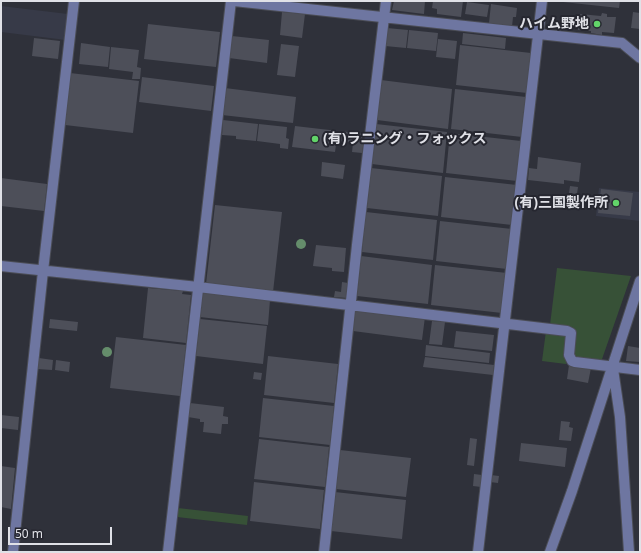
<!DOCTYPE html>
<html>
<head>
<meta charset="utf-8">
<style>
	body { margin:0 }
	#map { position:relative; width:641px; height:553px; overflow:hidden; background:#2f313a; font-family:"Noto Sans",sans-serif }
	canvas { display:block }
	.frame { position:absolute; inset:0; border:2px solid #e0e1e7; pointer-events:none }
	.scale { position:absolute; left:8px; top:527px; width:104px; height:18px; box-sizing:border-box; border:2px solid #e0e1e7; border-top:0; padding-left:5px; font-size:12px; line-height:14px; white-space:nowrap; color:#e0e1e7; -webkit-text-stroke:3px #262730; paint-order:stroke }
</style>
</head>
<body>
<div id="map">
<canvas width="641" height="553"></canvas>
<div class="frame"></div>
<div class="scale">50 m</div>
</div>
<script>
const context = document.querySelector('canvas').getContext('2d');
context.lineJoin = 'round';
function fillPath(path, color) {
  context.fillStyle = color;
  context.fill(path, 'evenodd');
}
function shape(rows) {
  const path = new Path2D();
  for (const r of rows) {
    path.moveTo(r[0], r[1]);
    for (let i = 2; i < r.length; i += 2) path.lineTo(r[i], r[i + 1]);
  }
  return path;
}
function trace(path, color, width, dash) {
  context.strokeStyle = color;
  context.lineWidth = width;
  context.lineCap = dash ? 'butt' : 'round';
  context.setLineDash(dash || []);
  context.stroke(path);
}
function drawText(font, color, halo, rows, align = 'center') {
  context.font = font + ' "Noto Sans","Noto Sans JP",sans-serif';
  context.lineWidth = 4;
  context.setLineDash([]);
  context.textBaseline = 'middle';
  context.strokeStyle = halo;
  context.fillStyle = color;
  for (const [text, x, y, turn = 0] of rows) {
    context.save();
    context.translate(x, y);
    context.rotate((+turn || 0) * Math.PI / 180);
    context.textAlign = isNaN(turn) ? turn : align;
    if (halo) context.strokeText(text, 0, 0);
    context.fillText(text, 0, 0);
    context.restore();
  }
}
const built = shape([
	[1,6,68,14,66,40,1,32],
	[599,188,640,192,640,221,596,216]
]);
const green = shape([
	[557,268,631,276,601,362,577,359,573,356,575,335,550,325],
	[546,331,569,333,566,364,542,361],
	[178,508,248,516,247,525,177,517]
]);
const building = shape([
	[394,1,425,1,424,14,392,10],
	[433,1,463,1,461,17,437,14,437,9,432,8],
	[563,1,620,1,619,8,563,2],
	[467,2,489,5,487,17,465,14],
	[491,4,517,8,516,17,513,17,512,27,489,23],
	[282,12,305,14,302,38,280,35],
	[633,12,640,13,640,29,631,28],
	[602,13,607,14,607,17,616,17,614,33,602,32,602,35,591,33,591,31,578,30,580,14,601,16],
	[148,24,220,32,216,67,144,59],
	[387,28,408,30,406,48,385,46],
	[409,30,438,33,436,51,407,48],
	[463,33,506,38,505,49,462,44],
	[232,36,269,40,267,63,229,58],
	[34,38,60,41,58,59,32,56],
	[438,39,457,41,455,59,436,57],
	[81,43,110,47,108,67,79,64],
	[281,44,299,46,295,77,277,75],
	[460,45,531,53,527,93,456,85],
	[111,47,139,50,137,67,141,68,140,79,132,79,133,72,109,69],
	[70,73,139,81,133,133,65,125],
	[142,77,214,86,211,111,139,102],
	[381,80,452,89,448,129,377,120],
	[225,88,296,97,293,123,222,115],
	[455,89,526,97,522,137,451,129],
	[223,120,258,124,256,141,236,139,236,136,222,135],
	[259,124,287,127,286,138,289,139,288,149,280,148,280,144,257,141],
	[376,124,447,132,443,173,372,164],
	[295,126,338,131,335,152,292,147],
	[340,131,365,134,362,153,352,152,353,143,338,141],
	[450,133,521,141,517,181,446,173],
	[538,157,581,163,579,182,564,180,564,184,528,180,529,168,537,169],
	[322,162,345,165,343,179,321,176],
	[371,168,442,176,438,216,367,208],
	[445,177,517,185,512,225,441,217],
	[1,178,47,184,44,211,1,206],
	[570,186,578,187,577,194,569,193],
	[601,189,633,193,630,216,598,213],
	[215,205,282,212,273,292,206,284],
	[366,212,437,220,433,260,362,252],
	[440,221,512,229,507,269,436,261],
	[316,245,346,248,344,272,332,271,332,268,313,266],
	[361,256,432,265,428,304,357,296],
	[435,265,507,273,502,313,431,305],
	[342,282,348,283,347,298,334,297,335,291,341,292],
	[148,288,183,291,182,294,191,295,186,343,143,338],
	[203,292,270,300,268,325,200,317],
	[355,309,425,317,422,340,353,331],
	[50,319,78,322,77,331,49,328],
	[200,319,267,326,263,364,196,356],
	[432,321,445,322,442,345,429,344],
	[456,331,494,335,492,351,454,347],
	[116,337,186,345,180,396,110,388],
	[426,345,490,353,489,363,425,356],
	[628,346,640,348,640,362,626,361],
	[268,356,338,364,334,403,264,395],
	[425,357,494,365,493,375,423,367],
	[39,358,53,360,52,370,37,369],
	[56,360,70,362,69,372,55,370],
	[569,365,591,368,588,383,567,379],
	[254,372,262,373,261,380,253,379],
	[263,398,334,406,330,445,259,437],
	[190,403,224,407,223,416,228,417,228,424,222,424,221,434,203,432,204,422,200,422,200,419,188,417],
	[1,415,19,417,18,430,1,428],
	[561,421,570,422,569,427,573,428,571,441,559,440],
	[470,438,477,439,474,466,467,465],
	[259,439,329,447,325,487,254,479],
	[521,443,567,448,565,467,519,461],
	[340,450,411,458,406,497,336,489],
	[1,466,15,468,11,509,1,507],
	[474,474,482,475,481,487,473,486],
	[491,475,499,476,498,483,490,482],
	[254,482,324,490,320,529,250,521],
	[335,492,406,500,402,539,331,531]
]);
const minor = shape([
	[234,1,622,43,640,58],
	[1,266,198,287,567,331,571,333,569,355,572,361,575,362,640,370],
	[613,369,620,417,629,552],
	[13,552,43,271,74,1],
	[168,552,231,1],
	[324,552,357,245,386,1],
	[478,552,542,1],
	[550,552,572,491,640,281]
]);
const trees = [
	[301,244],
	[107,352]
];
const markers = [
	[597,24,4,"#62d469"],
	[315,139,4,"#62d469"],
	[616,203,4,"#62d469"]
];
const poiNames = [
	["ハイム野地",589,24],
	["(有)ラニング・フォックス",323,139,"left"],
	["(有)三国製作所",608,203]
];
fillPath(built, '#373a48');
fillPath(green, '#375137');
fillPath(building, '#4d4f59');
trace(minor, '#4b4d56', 12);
trace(minor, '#6e76a1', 10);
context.fillStyle = '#658d6b';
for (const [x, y] of trees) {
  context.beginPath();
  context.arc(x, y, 5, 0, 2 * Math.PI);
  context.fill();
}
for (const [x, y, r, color] of markers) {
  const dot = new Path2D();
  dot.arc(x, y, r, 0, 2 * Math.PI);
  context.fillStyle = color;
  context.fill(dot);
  trace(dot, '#262730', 1.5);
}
drawText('bold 14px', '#e0e1e7', '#262730', poiNames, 'right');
</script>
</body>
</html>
